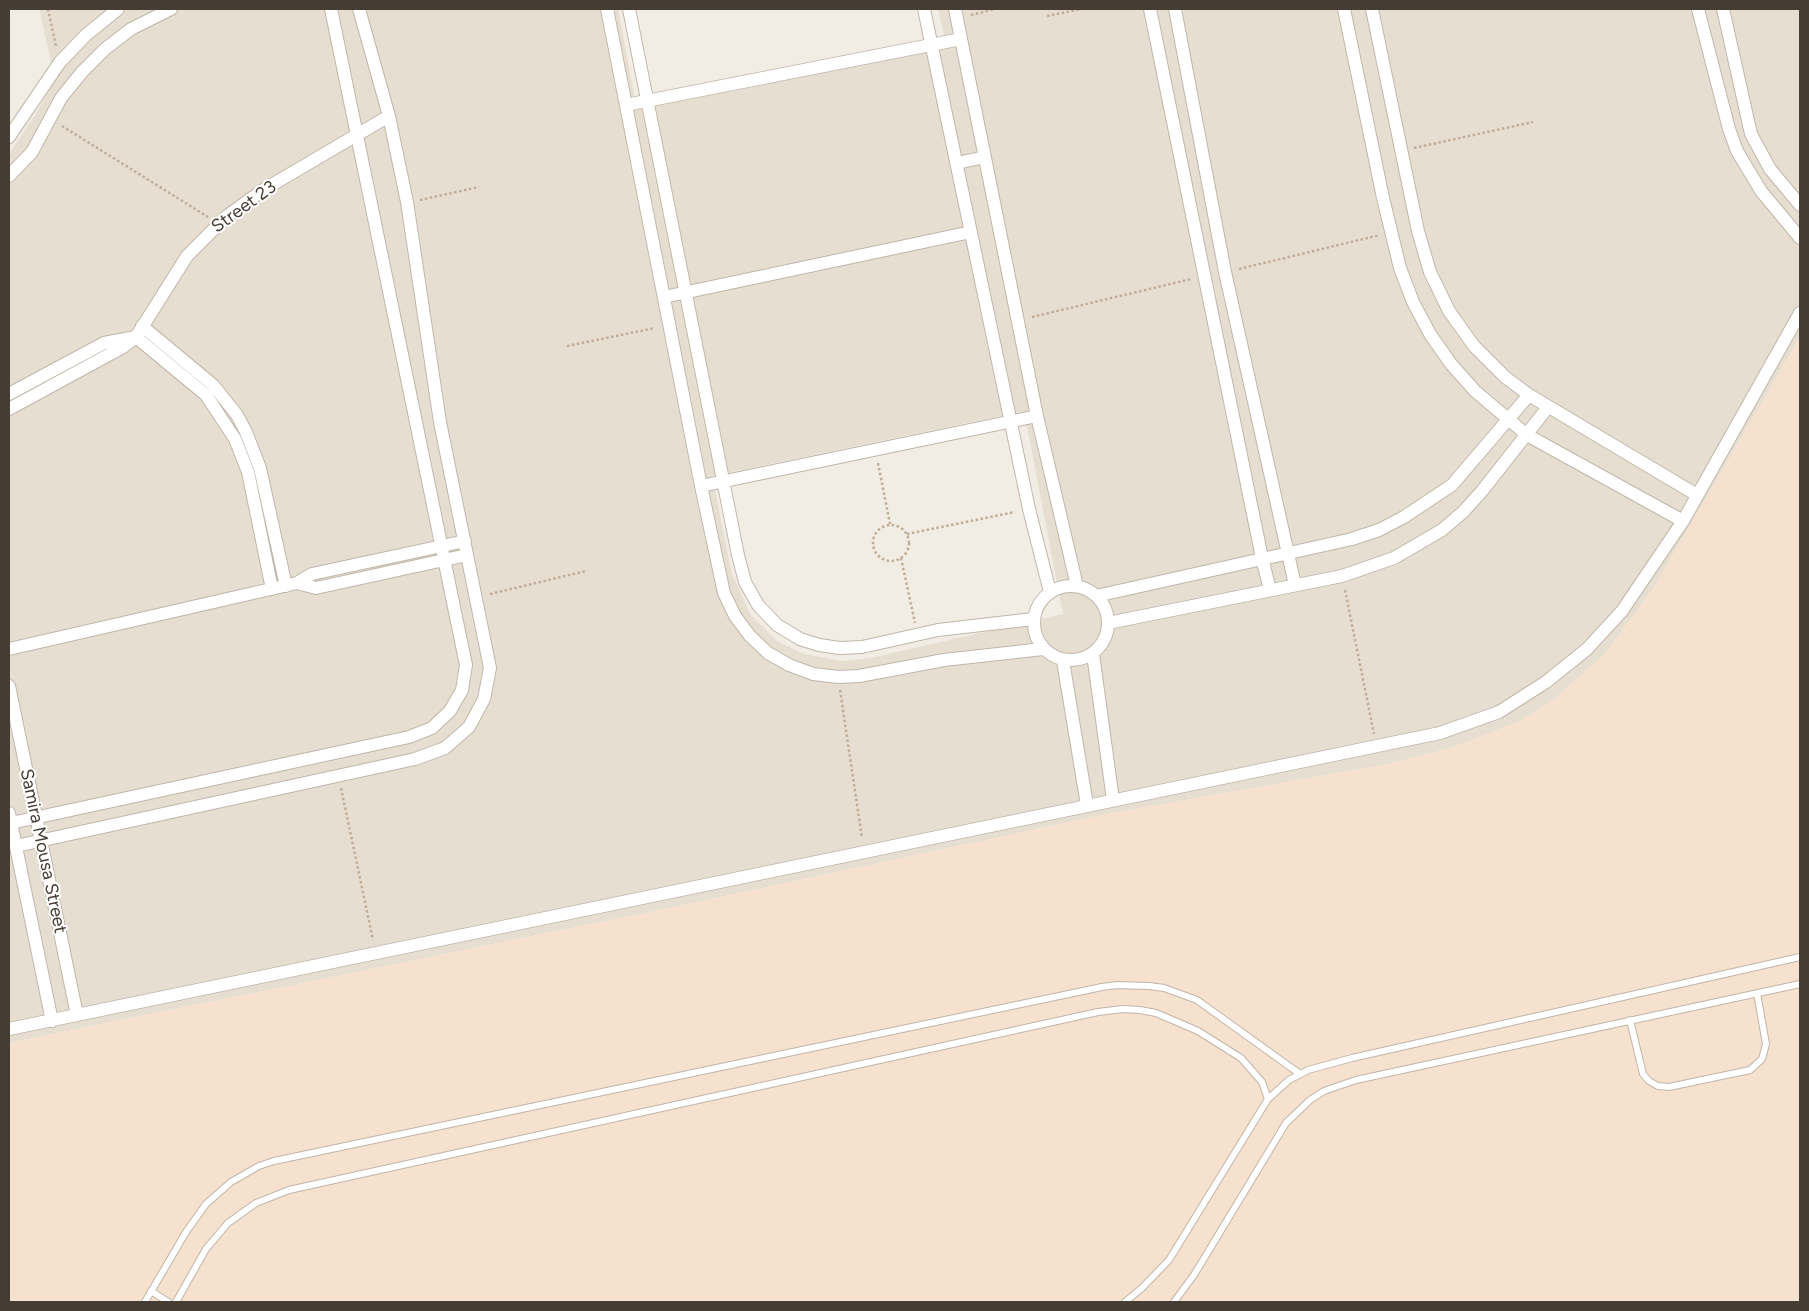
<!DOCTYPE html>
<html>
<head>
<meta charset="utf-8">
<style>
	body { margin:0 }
	#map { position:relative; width:1809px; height:1311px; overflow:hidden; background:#f2ede4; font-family:Figtree,sans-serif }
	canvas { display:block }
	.frame { position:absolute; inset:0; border:10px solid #453c34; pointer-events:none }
</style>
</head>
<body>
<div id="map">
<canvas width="1809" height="1311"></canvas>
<div class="frame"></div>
</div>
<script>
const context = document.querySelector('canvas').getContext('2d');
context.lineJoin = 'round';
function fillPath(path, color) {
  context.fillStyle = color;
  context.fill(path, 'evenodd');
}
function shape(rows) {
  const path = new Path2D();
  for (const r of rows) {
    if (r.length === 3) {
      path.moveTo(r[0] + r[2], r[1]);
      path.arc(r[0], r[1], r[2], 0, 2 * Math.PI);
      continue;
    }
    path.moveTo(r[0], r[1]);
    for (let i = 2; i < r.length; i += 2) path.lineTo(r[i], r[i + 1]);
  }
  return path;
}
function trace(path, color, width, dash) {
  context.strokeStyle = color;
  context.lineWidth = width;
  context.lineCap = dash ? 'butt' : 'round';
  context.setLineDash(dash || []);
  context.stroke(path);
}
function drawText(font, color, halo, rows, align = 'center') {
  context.font = font + ' Figtree,sans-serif';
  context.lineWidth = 4;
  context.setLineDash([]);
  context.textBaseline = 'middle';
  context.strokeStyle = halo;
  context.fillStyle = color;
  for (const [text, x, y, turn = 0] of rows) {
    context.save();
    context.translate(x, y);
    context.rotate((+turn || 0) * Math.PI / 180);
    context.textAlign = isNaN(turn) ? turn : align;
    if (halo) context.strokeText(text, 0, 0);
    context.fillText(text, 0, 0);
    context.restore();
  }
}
const residential = shape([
	[39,9,618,9,637,110,947,48,938,9,1800,9,1800,337,1653,589,1604,655,1554,699,1518,722,1451,748,1388,764,1102,815,665,909,9,1043,9,154,35,115,55,80],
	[1024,411,1063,614,870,658,843,661,804,654,777,641,751,615,732,574,712,476]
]);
const commercial = shape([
	[1800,337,1800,1302,9,1302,9,1043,665,909,1102,815,1388,764,1451,748,1518,722,1554,699,1604,655,1653,589]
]);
const path = shape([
	[48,9,56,46],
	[971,15,995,9],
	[1047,16,1081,9],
	[62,126,208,217],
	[1414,148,1533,122],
	[420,200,479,187],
	[1239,269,1380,235],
	[1032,317,1191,279],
	[567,346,655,328],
	[878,463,890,524],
	[891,543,18],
	[907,534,1015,512],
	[901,558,915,623],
	[1345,590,1374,734],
	[490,594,586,571],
	[840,690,862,838],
	[341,788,373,940]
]);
const service = shape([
	[1630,1020,1643,1074,1649,1081,1658,1086,1669,1087,1750,1070,1762,1059,1766,1044,1757,993],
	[151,1291,168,1302],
	[145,1302,186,1232,206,1204,231,1182,259,1166,274,1161,1102,987,1117,985,1149,986,1164,988,1197,1000,1300,1074],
	[176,1302,206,1249,228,1223,256,1203,289,1190,1098,1012,1123,1009,1140,1010,1156,1013,1198,1031,1241,1058,1262,1082,1268,1099],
	[1125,1302,1142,1288,1169,1260,1268,1099,1289,1080,1308,1070,1352,1058,1800,957],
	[1174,1302,1194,1275,1286,1123,1310,1100,1324,1091,1356,1080,1800,984]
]);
const minor = shape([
	[607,9,701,486,724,593,735,616,750,636,768,653,789,665,813,674,838,677,859,676,944,660,1043,649],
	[629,9,738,555,745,582,758,605,777,625,800,639,819,645,840,648,862,647,938,630,1033,619],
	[924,9,1029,509,1050,592],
	[955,9,1037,416,1077,586],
	[1150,9,1262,558,1270,590],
	[1175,9,1225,272,1295,585],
	[1344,9,1383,198,1400,268,1413,302,1430,334,1451,364,1475,391,1527,435,1683,521],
	[1372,9,1418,231,1430,272,1449,311,1474,346,1505,377,1529,395,1697,495],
	[1698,9,1729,129,1737,151,1761,191,1800,238],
	[1723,9,1751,134,1770,169,1800,205],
	[626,105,961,39],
	[9,137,60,62,86,35,118,9],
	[957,163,985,157],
	[9,176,32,152,61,98,82,72,105,49,131,29,171,9],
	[664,297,971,232],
	[142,326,213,385,237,415,246,432,260,468,286,586],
	[9,394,104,343,136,337,206,395,235,439,248,472,272,589],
	[9,409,123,347,136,337,187,256,227,216,263,190,389,116],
	[701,486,1037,416],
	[297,583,316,588,467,555],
	[1071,623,37],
	[1096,596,1352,539,1379,530,1404,517,1452,485,1529,395],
	[1108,623,1342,576,1394,558,1442,530,1463,512,1482,491,1548,407],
	[9,649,297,583,312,574,465,541],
	[1093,654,1113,800],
	[1063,661,1087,805],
	[9,686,77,1015],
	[9,813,52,1021],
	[11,823,409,737,432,728,450,711,462,690,466,665,461,641,331,9],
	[16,846,415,759,445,748,469,727,484,699,490,668,440,422,407,202,389,116,359,9],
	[9,1029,1440,733,1499,712,1546,682,1587,649,1622,611,1683,521,1800,313]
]);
const streetNames = [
	["Street 23",244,207,-36],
	["Samira Mousa Street",43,851,78]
];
fillPath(residential, '#e7ded2');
fillPath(commercial, '#f5e1ce');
trace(service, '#c1b6a9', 8);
trace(minor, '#c1b6a9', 14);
trace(path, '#c0ad97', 2.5, [2.5, 2.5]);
trace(service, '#fff', 6);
trace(minor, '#fff', 12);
drawText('18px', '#453c34', '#fff', streetNames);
</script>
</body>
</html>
